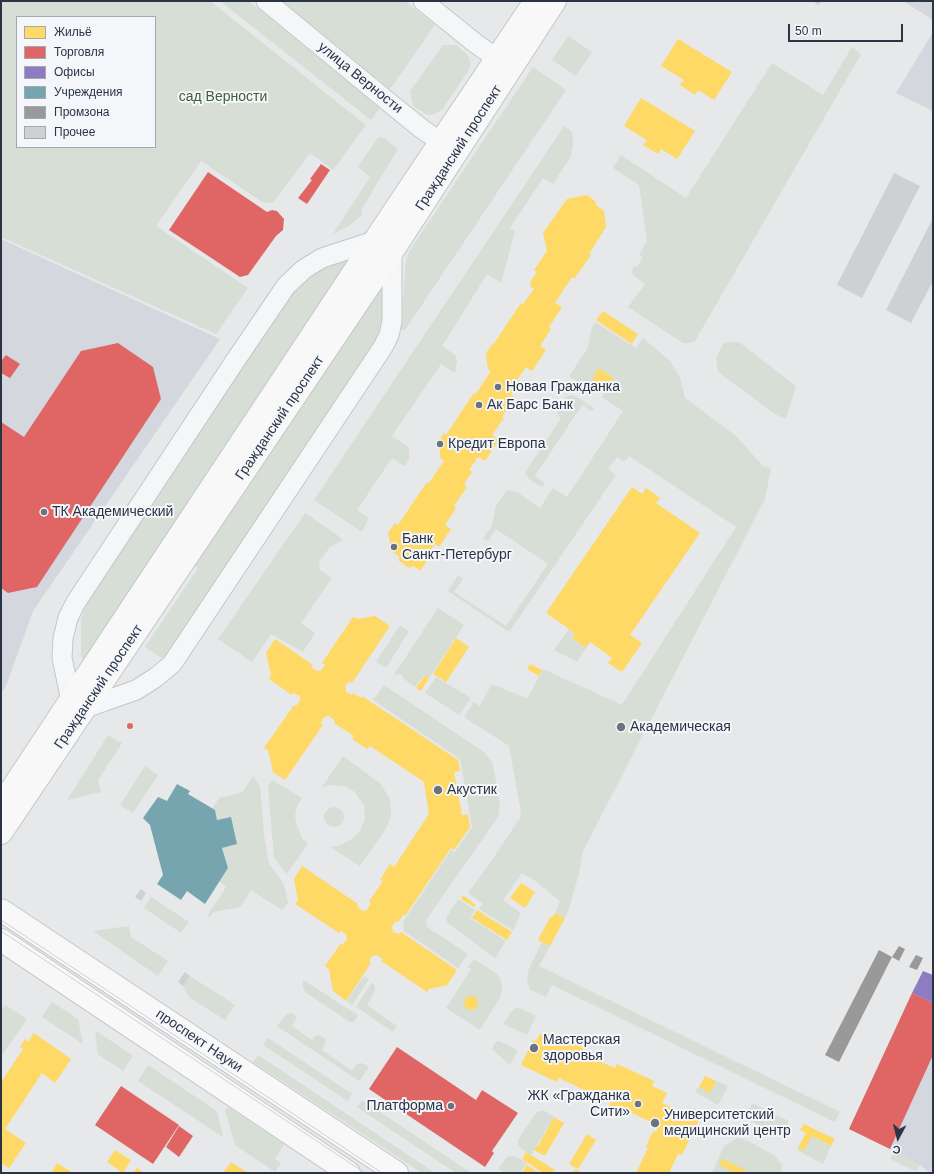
<!DOCTYPE html>
<html>
<head>
<meta charset="utf-8">
<style>
	body { margin:0 }
	#map { position:relative; width:934px; height:1174px; overflow:hidden; background:#e6e8ea; font-family:Arial,sans-serif }
	canvas { display:block }
	.frame { position:absolute; inset:0; border:2px solid #2b3445; pointer-events:none }
	.legend { position:absolute; left:16px; top:16px; width:140px; height:132px; box-sizing:border-box; background:#f4f6f9; border:1px solid #a4a8b1; margin:0; padding:5px 7px; list-style:none; font-size:12px; color:#2b3445 }
	.legend li { display:flex; align-items:center; gap:8px; height:20px }
	.legend b { width:20px; border:1px solid #a4a8b1 }
	.north { position:absolute; left:878px; top:1118px; width:40px; height:40px; -webkit-text-stroke:3px #f4f6f9; paint-order:stroke; rotate:187deg; font-size:11px; font-weight:700; line-height:16px; text-align:center; color:#2b3445 }
	.north::after { content:''; display:block; margin:auto; width:14px; height:18px; background:#2b3445; clip-path:polygon(50% 0,100% 100%,50% 72%,0 100%) }
	.scale { position:absolute; left:788px; top:24px; width:115px; height:18px; box-sizing:border-box; border:2px solid #2b3445; border-top:0; padding-left:5px; font-size:12px; line-height:14px; white-space:nowrap; color:#2b3445; -webkit-text-stroke:3px #f4f6f9; paint-order:stroke }
</style>
</head>
<body>
<div id="map">
<canvas width="934" height="1174"></canvas>
<div class="frame"></div>
<ul class="legend">
<li><b style="height:11px;background:#ffd966"></b>Жильё</li>
<li><b style="height:11px;background:#e06666"></b>Торговля</li>
<li><b style="height:11px;background:#8e7cc3"></b>Офисы</li>
<li><b style="height:11px;background:#76a5af"></b>Учреждения</li>
<li><b style="height:11px;background:#999"></b>Промзона</li>
<li><b style="height:11px;background:#ced0d3"></b>Прочее</li>
</ul>
<div class="north">С</div>
<div class="scale">50 m</div>
</div>
<script>
const context = document.querySelector('canvas').getContext('2d');
context.lineJoin = 'round';
function fillPath(path, color) {
  context.fillStyle = color;
  context.fill(path, 'evenodd');
}
function shape(rows) {
  const path = new Path2D();
  for (const r of rows) {
    if (r.length === 3) {
      path.moveTo(r[0] + r[2], r[1]);
      path.arc(r[0], r[1], r[2], 0, 2 * Math.PI);
      continue;
    }
    path.moveTo(r[0], r[1]);
    for (let i = 2; i < r.length; i += 2) path.lineTo(r[i], r[i + 1]);
  }
  return path;
}
function trace(path, color, width, dash) {
  context.strokeStyle = color;
  context.lineWidth = width;
  context.lineCap = dash ? 'butt' : 'round';
  context.setLineDash(dash || []);
  context.stroke(path);
}
function drawText(font, color, halo, rows, align = 'center') {
  context.font = font + ' Arial,sans-serif';
  context.lineWidth = 4;
  context.setLineDash([]);
  context.textBaseline = 'middle';
  context.strokeStyle = halo;
  context.fillStyle = color;
  for (const [text, x, y, turn = 0] of rows) {
    context.save();
    context.translate(x, y);
    context.rotate((+turn || 0) * Math.PI / 180);
    context.textAlign = isNaN(turn) ? turn : align;
    if (halo) context.strokeText(text, 0, 0);
    context.fillText(text, 0, 0);
    context.restore();
  }
}
const built = shape([
	[903,1,933,1,933,20],
	[933,32,933,111,896,93],
	[1,239,220,339,33,611,6,686,1,694],
	[923,971,933,975,933,1173,930,1173,920,1165,894,1151,849,1129]
]);
const green = shape([
	[1,1,210,1,366,125,333,170,310,153,274,202,264,203,201,161,156,226,248,288,216,334,1,237],
	[17,17,155,17,155,147,17,147],
	[220,1,249,1,380,108,371,120],
	[282,1,405,1,435,25,390,89],
	[568,36,592,52,576,76,552,60],
	[443,45,456,45,468,55,470,61,470,67,467,73,442,110,432,115,426,114,413,106,410,91],
	[852,47,861,54,695,341,688,343,683,343,628,307,645,284,634,276,632,273,632,270,634,266,637,267,643,257,639,255,647,241,639,185,613,168,621,155,686,198,772,63,823,95],
	[533,67,566,90,405,330,401,330,406,261,410,250],
	[564,126,572,132,573,144,571,156,553,184,543,178,510,228,515,231,501,283,487,274,442,346,455,355,457,360,455,373,441,364,392,436,407,446,409,451,409,460,404,466,392,458,357,510,369,518,362,532,314,500],
	[380,137,385,139,398,149,361,210,362,215,349,226,333,234,370,177,358,167,377,139],
	[344,260,348,260,350,263,86,659,83,659,81,656,81,621,85,608,92,594,287,299,302,283,319,271],
	[381,288,385,291,385,304,378,339,372,349,163,659,145,647,198,568,191,563],
	[595,322,636,348,643,338,670,361,680,378,685,398,736,436,763,466,771,468,765,499,583,851,579,873,570,905,565,918,555,913,560,901,534,880,522,873,503,900,521,913,513,930,479,909,483,904,468,893,492,860,520,818,521,812,509,746,464,717,474,702,480,706,490,687,494,685,500,687,527,699,543,669,622,705,736,527,629,456,624,462,617,457,608,469,616,475,510,631,506,630,448,591,458,575,463,579,454,592,506,626,548,564,496,529,488,541,483,538,492,526,496,505,507,490,517,492,540,508,553,488,567,497,623,411,602,397,614,378,599,369,587,388,569,376,588,348,592,327],
	[739,342,796,386,786,419,775,414,718,372,716,358,724,343],
	[572,395,575,396,594,408,592,411,582,405,535,476,545,483,542,487,529,479,525,473,561,418,558,415,558,408,564,399,567,396],
	[305,513,340,537,342,541,330,547,319,562,320,570,332,578,301,623,315,633,303,652,271,634,252,662,218,639],
	[438,608,464,625,429,678,424,675,415,687,404,679,402,674,394,675],
	[400,625,409,631,386,668,376,662],
	[569,629,575,633,572,639,586,648,577,662,554,650],
	[436,677,471,698,459,715,425,693],
	[384,685,484,752,493,764,500,805,498,817,426,920,427,927,468,954,458,968,404,931,403,922,451,850,455,852,472,827,460,759,373,700],
	[108,735,122,743,98,780,101,792,67,800],
	[343,756,381,784,390,800,391,813,389,822,385,830,360,866,330,847,338,846,351,840,360,831,365,819,364,806,355,792,344,786,333,785,322,787],
	[145,766,158,775,133,813,120,805],
	[253,776,260,786,264,834,269,864,284,884,288,903,282,910,251,890,240,907,213,912,210,917,207,916,226,887,219,881,228,868,222,848,237,844,231,817,217,820,215,811,212,809,219,798,243,792],
	[272,780,302,798,297,806,295,816,296,823,302,838,308,844,287,874,274,858,268,787],
	[334,817,10],
	[151,897,189,922,181,933,144,908],
	[458,899,475,910,470,918,506,941,495,958,447,922,446,918,448,915],
	[129,926,131,937,168,961,158,976,93,931],
	[542,942,550,946,539,966,840,1112,835,1122,552,985,546,997,530,990,527,981,528,971],
	[474,959,497,974,501,980,502,988,500,998,480,1030,446,1008,471,969,468,967],
	[190,976,235,1005,225,1020,189,997,183,986],
	[364,976,369,979,352,1005,347,1001],
	[303,980,358,1015,354,1022,350,1022,305,992,303,988],
	[372,982,375,987,375,990,367,1005,397,1026,393,1032,356,1007],
	[52,1002,78,1019,83,1044,42,1017],
	[5,1005,27,1019,1,1057,1,1011],
	[515,1008,519,1008,536,1016,527,1035,503,1024,510,1013],
	[291,1013,297,1017,292,1026,312,1040,315,1036,319,1035,326,1039,325,1044,322,1050,352,1071,357,1064,361,1063,369,1067,359,1081,277,1026,287,1014],
	[95,1030,133,1056,123,1071,98,1054],
	[268,1038,352,1094,348,1101,263,1045],
	[498,1041,518,1050,510,1065,492,1049,495,1043],
	[258,1055,435,1173,422,1173,253,1062],
	[148,1065,217,1111,223,1137,138,1081],
	[716,1081,728,1086,718,1105,695,1092,699,1087,710,1092],
	[362,1100,471,1173,456,1173,357,1107],
	[752,1103,789,1121,781,1136,745,1118],
	[228,1107,284,1144,275,1159,281,1163,275,1172,235,1145,225,1110],
	[540,1111,545,1111,554,1117,531,1155,522,1149,518,1145,518,1140,535,1114],
	[812,1136,831,1146,823,1164,797,1150,798,1148,804,1151],
	[737,1138,744,1139,774,1155,782,1165,781,1173,712,1173,724,1146],
	[894,1151,920,1165,915,1173,914,1173,915,1171,890,1159],
	[510,1156,517,1157,527,1163,520,1173,505,1173,498,1169,506,1158]
]);
const homes = shape([
	[678,39,732,72,714,100,698,90,695,95,680,85,684,80,661,66],
	[641,98,695,131,677,159,661,149,658,154,643,145,647,140,624,126],
	[587,195,595,201,596,205,604,211,606,227,589,254,591,255,574,279,572,277,555,303,562,307,549,327,551,329,540,346,546,350,532,371,526,367,517,380,520,382,511,395,515,397,502,417,504,418,492,435,499,440,485,461,478,457,469,470,472,472,464,484,467,487,454,506,456,508,445,525,451,529,439,547,435,544,426,556,429,558,420,571,414,566,409,568,399,561,399,556,392,552,388,533,395,523,398,525,427,482,428,484,444,461,441,459,438,442,444,433,446,435,474,393,476,394,491,371,488,369,486,353,492,344,493,345,521,303,523,304,534,289,531,287,530,282,537,272,534,270,547,251,543,233,567,199],
	[603,311,638,334,632,344,596,320],
	[599,368,614,378,606,389,592,380],
	[632,487,642,494,646,488,660,498,656,503,700,533,630,635,642,643,622,672,608,663,612,658,590,642,586,648,572,638,575,633,546,613],
	[375,616,390,626,352,683,349,681,345,686,346,692,352,695,353,693,361,698,362,696,458,760,460,771,454,772,462,815,468,814,470,827,454,850,451,848,405,916,404,914,398,922,396,921,392,926,393,932,399,934,401,932,457,970,447,985,429,989,427,992,381,961,383,959,377,955,372,956,369,962,371,963,346,1001,333,991,329,969,325,966,341,943,343,945,347,939,346,934,340,931,339,933,295,904,298,900,294,879,302,866,358,904,357,906,362,911,367,910,371,903,369,901,383,881,380,880,390,864,394,867,429,814,424,782,370,746,367,749,352,739,354,736,334,723,335,721,329,716,324,717,321,723,323,725,285,780,273,772,268,750,264,748,294,705,296,706,300,701,300,696,293,693,292,695,269,679,271,675,266,653,275,639,313,665,311,667,316,671,322,670,325,664,322,663,353,617,357,619],
	[456,638,469,647,446,682,433,674],
	[530,664,542,670,539,676,527,669],
	[425,675,429,678,421,691,416,688],
	[521,883,535,892,525,908,510,898],
	[463,895,476,905,474,907,461,899],
	[477,910,512,932,507,940,472,918],
	[555,913,565,918,550,946,538,940,550,917,552,918],
	[471,1003,7],
	[34,1033,71,1059,55,1083,42,1073,5,1129,26,1143,9,1168,1,1163,1,1082,23,1049,20,1047,25,1039,28,1042],
	[548,1033,564,1041,565,1038,584,1048,582,1053,596,1060,615,1068,617,1064,654,1081,652,1086,667,1093,662,1103,699,1120,682,1155,678,1154,670,1171,670,1173,636,1173,648,1148,646,1147,650,1137,654,1131,656,1132,659,1126,628,1111,626,1114,609,1106,611,1103,559,1078,557,1082,521,1065,533,1040,536,1041,540,1034],
	[705,1076,716,1081,710,1093,699,1087],
	[554,1117,564,1123,545,1156,534,1150,537,1145,538,1146],
	[804,1124,835,1139,831,1146,812,1136,804,1151,798,1148,806,1133,800,1130],
	[587,1134,596,1140,578,1169,569,1164],
	[115,1150,131,1160,123,1173,107,1162],
	[526,1152,555,1170,552,1173,543,1173,522,1159],
	[722,1159,746,1170,744,1173,735,1173,719,1165],
	[231,1162,248,1173,223,1173],
	[57,1163,70,1171,73,1173,51,1173],
	[527,1165,539,1173,522,1173],
	[137,1168,144,1173,133,1173],
	[575,1169,582,1173,573,1173]
]);
const shops = shape([
	[321,164,330,170,307,204,298,198,312,180,310,179],
	[208,172,267,212,272,210,277,211,284,219,283,230,276,236,248,275,240,277,169,230],
	[118,343,153,367,161,399,37,587,8,593,1,588,1,422,24,437,81,351],
	[6,355,20,364,10,378,1,373,1,361],
	[130,726,3],
	[912,993,933,1003,933,1055,890,1149,849,1129],
	[397,1047,476,1100,482,1090,518,1113,492,1151,494,1153,485,1167,369,1089],
	[121,1086,179,1125,153,1164,95,1125],
	[179,1126,193,1136,179,1157,166,1147]
]);
const offices = shape([
	[923,971,933,975,933,1003,912,993]
]);
const public = shape([
	[177,784,190,791,188,794,215,810,217,820,231,817,237,844,222,848,228,868,205,904,187,891,181,900,157,884,163,875,150,825,143,818,158,797,167,801]
]);
const industry = shape([
	[899,946,905,949,899,961,892,957,839,1062,825,1055,879,950,892,957],
	[916,955,923,958,917,970,909,967]
]);
const building = shape([
	[813,1,821,1,818,5],
	[894,173,920,186,862,298,837,285],
	[933,218,933,281,911,323,886,310],
	[141,889,146,893,141,901,135,897],
	[185,972,190,976,183,986,178,982]
]);
const street = shape([
	[266,1,391,104,422,129,452,150],
	[423,1,475,43,509,67],
	[71,701,62,658,63,638,68,618,76,602,235,361,286,286,304,269,322,258,374,241],
	[85,708,136,690,155,678,172,664,383,347,389,335,392,321,392,252]
]);
const secondary = shape([
	[1,805,400,202,535,1],
	[1,833,392,252,555,1],
	[1,910,397,1173],
	[1,940,349,1173]
]);
const tram = shape([
	[1,920,382,1173],
	[1,931,365,1173]
]);
const markers = [
	[498,387,4,"#6c737f"],
	[479,405,4,"#6c737f"],
	[440,444,4,"#6c737f"],
	[44,512,4,"#6c737f"],
	[394,547,4,"#6c737f"],
	[621,727,5,"#6c737f"],
	[438,790,5,"#6c737f"],
	[534,1048,5,"#6c737f"],
	[638,1104,4,"#6c737f"],
	[451,1106,4,"#6c737f"],
	[655,1123,5,"#6c737f"]
];
const streetNames = [
	["улица Верности",360,78,39],
	["Гражданский проспект",459,148,-57],
	["Гражданский проспект",280,418,-56],
	["Гражданский проспект",99,687,-56],
	["проспект Науки",199,1041,34]
];
const parkNames = [
	["сад Верности",223,97]
];
const poiNames = [
	["Новая Гражданка",506,387],
	["Ак Барс Банк",487,405],
	["Кредит Европа",448,444],
	["ТК Академический",52,512],
	["Банк",402,539],
	["Санкт-Петербург",402,555],
	["Академическая",630,727],
	["Акустик",447,790],
	["Мастерская",543,1040],
	["здоровья",543,1056],
	["ЖК «Гражданка",630,1096,"right"],
	["Сити»",630,1112,"right"],
	["Платформа",443,1106,"right"],
	["Университетский",664,1115],
	["медицинский центр",664,1131]
];
fillPath(built, '#d4d7dd');
fillPath(green, '#d6ded6');
fillPath(homes, '#ffd966');
fillPath(shops, '#e06666');
fillPath(offices, '#8e7cc3');
fillPath(public, '#76a5af');
fillPath(industry, '#999');
fillPath(building, '#ced0d3');
trace(street, '#c4c6c8', 21);
trace(secondary, '#c4c6c8', 24);
trace(street, '#f5f6f7', 19);
trace(secondary, '#f8f8f8', 22);
trace(tram, '#cecfd2', 1);
for (const [x, y, r, color] of markers) {
  const dot = new Path2D();
  dot.arc(x, y, r, 0, 2 * Math.PI);
  context.fillStyle = color;
  context.fill(dot);
  trace(dot, '#f4f6f9', 1.5);
}
drawText('14px', '#2b3445', '#f4f6f9', streetNames);
drawText('14px', '#3f6138', '#f4f6f9', parkNames);
drawText('14px', '#2b3445', '#f4f6f9', poiNames, 'left');
</script>
</body>
</html>
